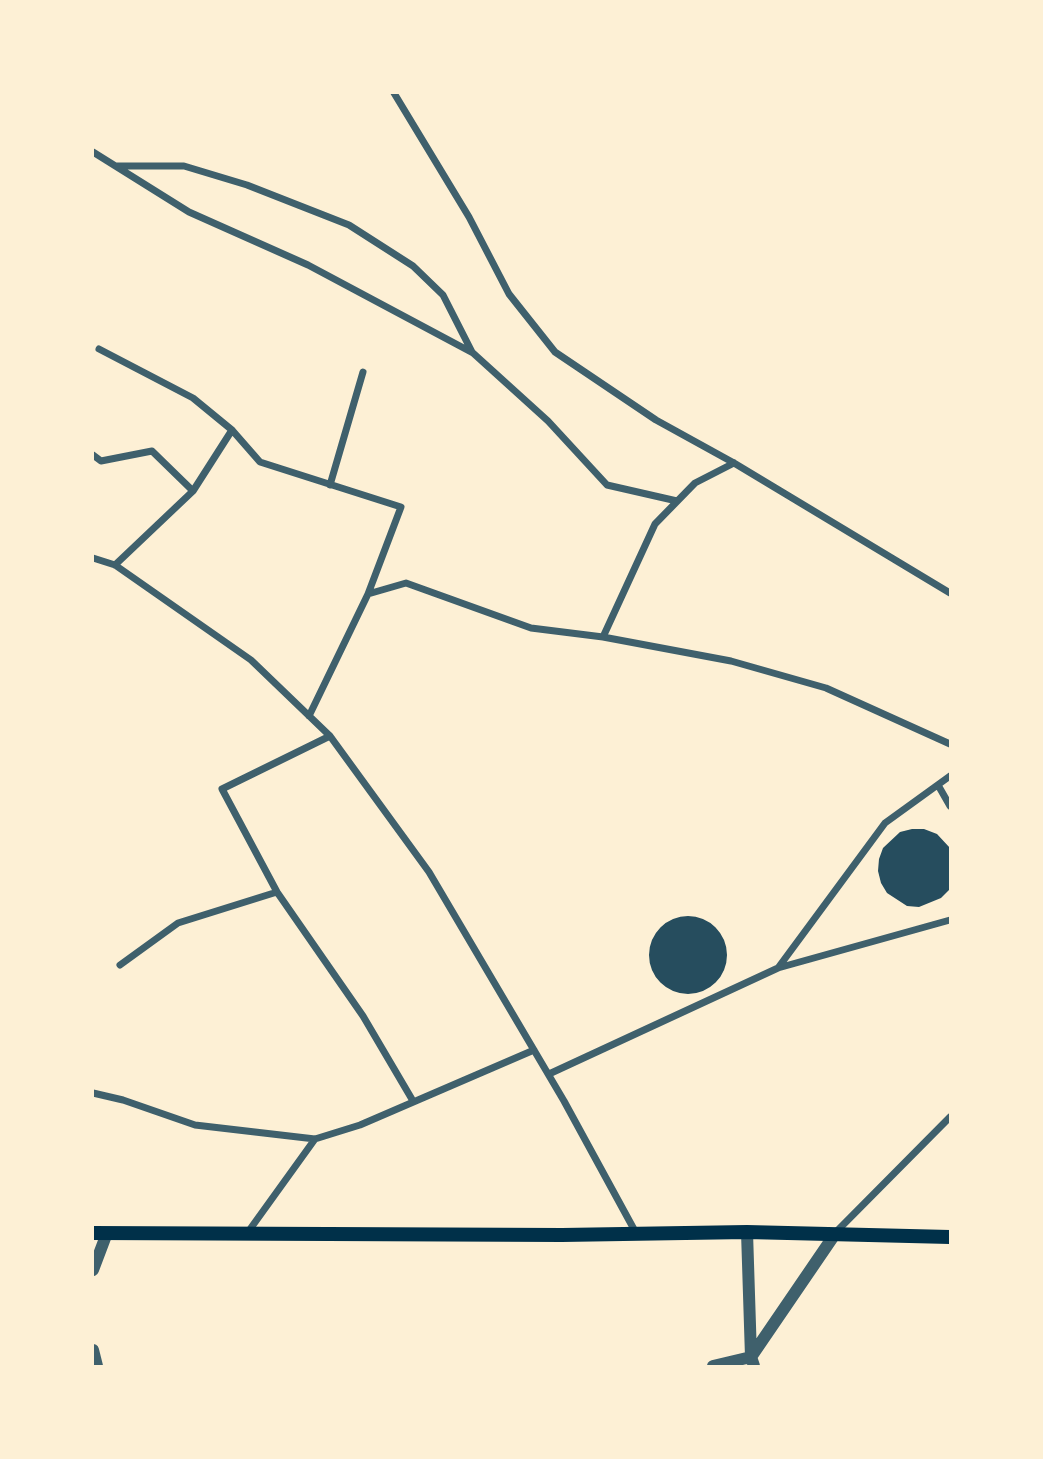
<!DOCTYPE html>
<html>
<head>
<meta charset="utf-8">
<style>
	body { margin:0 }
	#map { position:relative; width:1043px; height:1459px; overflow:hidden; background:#fdf0d5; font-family:"PT Sans Narrow",sans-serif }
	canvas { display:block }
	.frame { position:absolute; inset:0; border:94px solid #fdf0d5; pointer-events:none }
</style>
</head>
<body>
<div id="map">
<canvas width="1043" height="1459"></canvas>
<div class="frame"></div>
</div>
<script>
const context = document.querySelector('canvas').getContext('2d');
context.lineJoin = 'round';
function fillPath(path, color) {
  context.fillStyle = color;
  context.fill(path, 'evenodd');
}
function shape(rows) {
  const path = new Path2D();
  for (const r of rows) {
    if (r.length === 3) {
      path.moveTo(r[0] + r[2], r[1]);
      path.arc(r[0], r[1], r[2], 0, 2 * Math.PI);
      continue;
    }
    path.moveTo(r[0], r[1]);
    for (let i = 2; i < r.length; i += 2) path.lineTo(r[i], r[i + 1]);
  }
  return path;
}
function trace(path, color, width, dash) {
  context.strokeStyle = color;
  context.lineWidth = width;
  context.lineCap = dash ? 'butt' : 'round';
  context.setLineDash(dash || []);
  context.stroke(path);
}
const building = shape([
	[912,829,924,829,937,834,950,848,949,890,941,898,919,907,907,906,887,893,881,883,878,871,879,859,883,848,900,832],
	[688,955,39]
]);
const minor = shape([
	[394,93,469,217,509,294,555,352,656,420,734,463,950,593],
	[93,152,189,212,308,265,473,353,548,421,607,485,677,501],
	[116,166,184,166,247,185,349,225,413,266,443,295,472,352],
	[99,349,193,398,232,430,260,462,401,507,368,594],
	[93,455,101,461,152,451,193,491],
	[330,485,363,372],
	[93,558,115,565,251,660,330,736,429,872,564,1101,636,1233],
	[115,565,193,491,232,430],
	[603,637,655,524,695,483,734,463],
	[309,716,368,594,406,583,531,628,603,637,731,661,826,688,950,744],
	[330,736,222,789,277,892,363,1016,413,1101],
	[938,785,950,806],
	[120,965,178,923,277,892],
	[778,968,950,920],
	[549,1074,778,968,885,823,950,776],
	[93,1093,123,1100,195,1125,315,1139,360,1125,534,1050],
	[248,1232,315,1139],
	[835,1233,950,1117]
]);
const tertiary = shape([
	[747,1232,751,1357,754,1366],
	[93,1270,107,1233],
	[93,1350,97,1366],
	[713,1366,751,1357,835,1234]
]);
const secondary = shape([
	[93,1233,562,1235,747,1232,950,1237]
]);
fillPath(building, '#264d5e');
trace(minor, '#3f606c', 7);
trace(tertiary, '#3f606c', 12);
trace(secondary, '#003049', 14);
</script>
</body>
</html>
